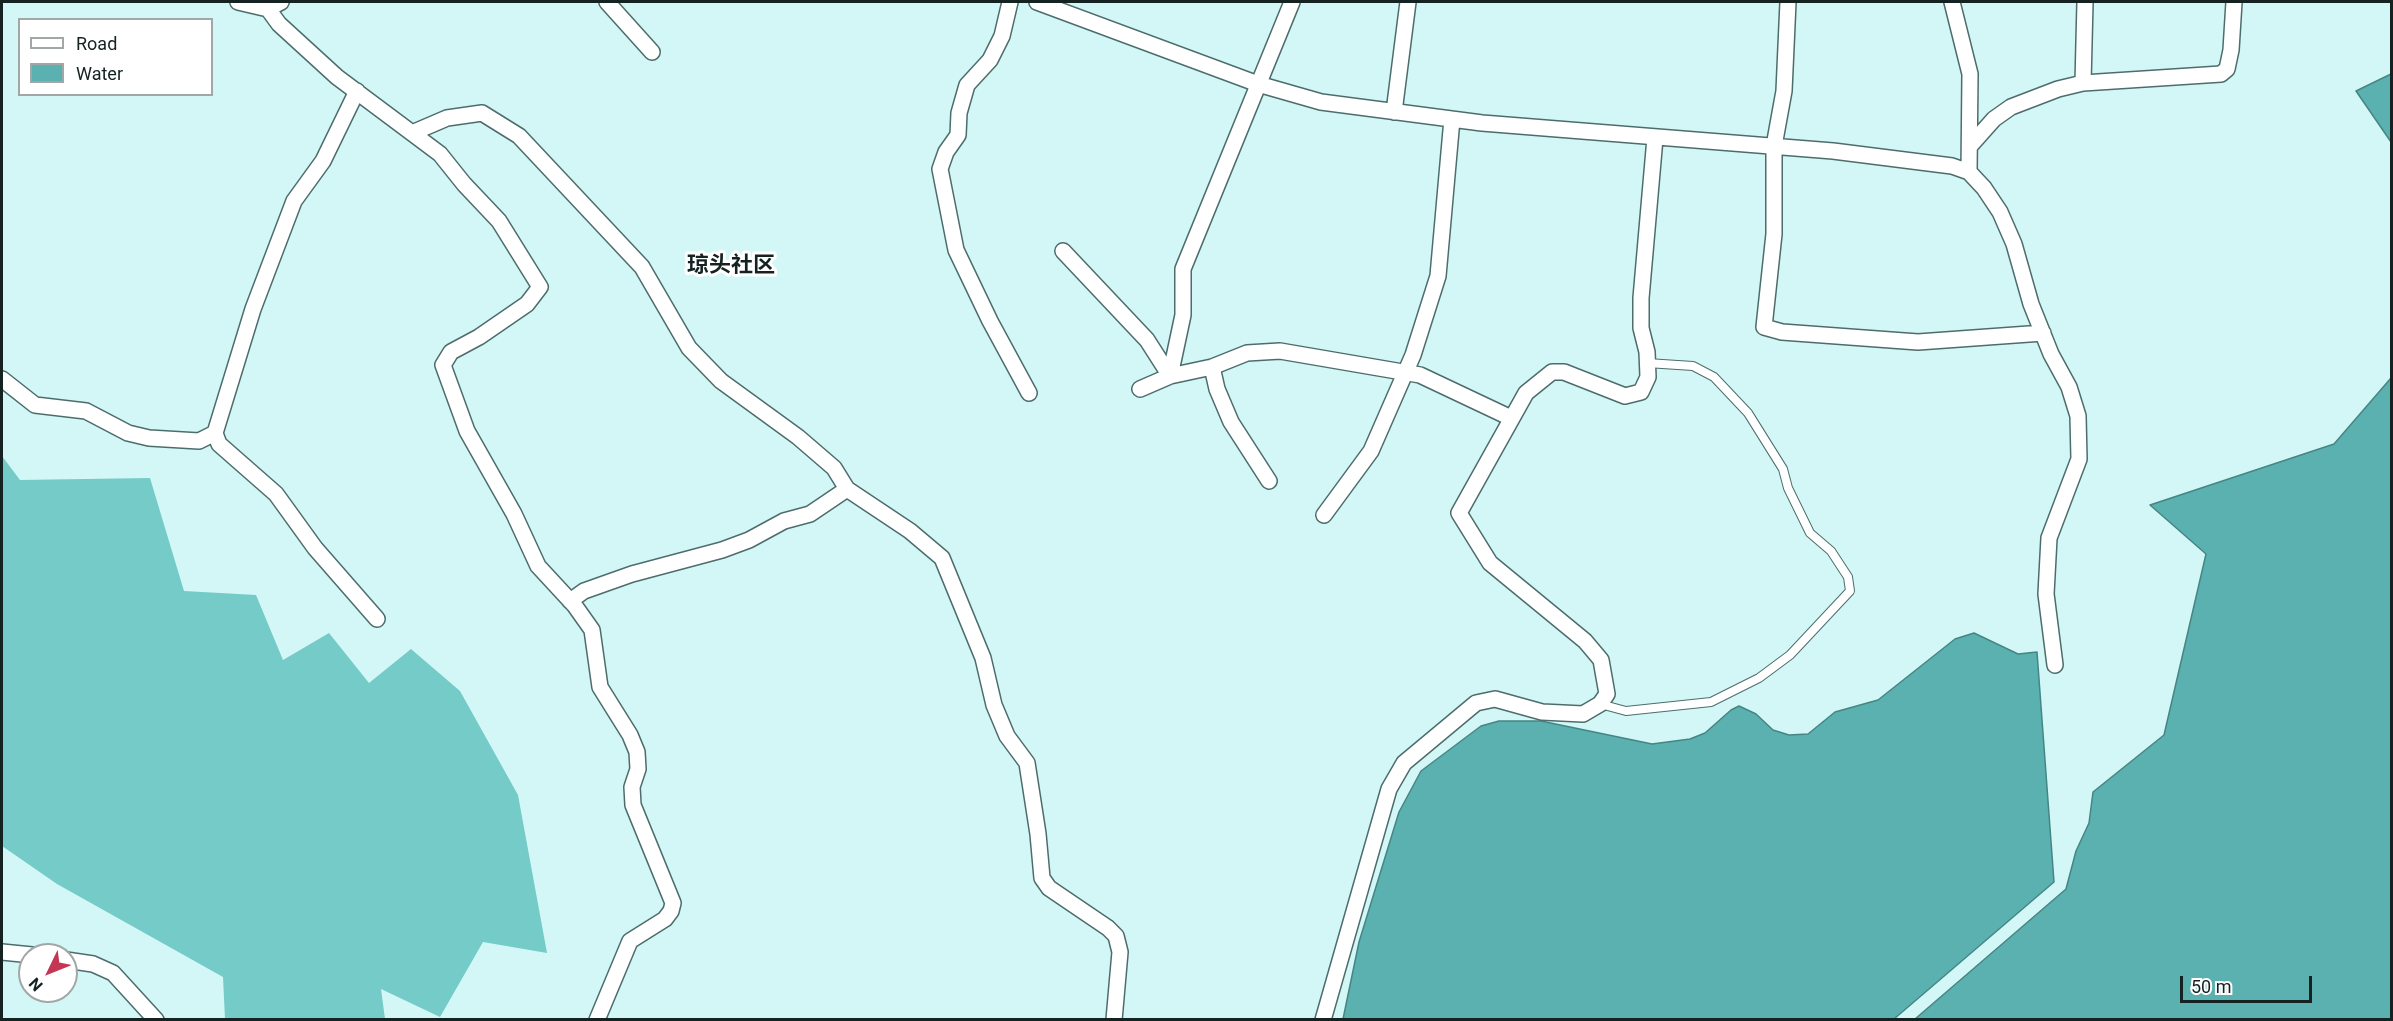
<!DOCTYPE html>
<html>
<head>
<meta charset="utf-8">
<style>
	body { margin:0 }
	#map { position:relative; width:2393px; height:1021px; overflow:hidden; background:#d3f7f6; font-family:Roboto,sans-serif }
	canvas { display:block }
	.frame { position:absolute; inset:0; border:3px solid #142221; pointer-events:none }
	.legend { position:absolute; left:18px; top:18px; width:195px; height:78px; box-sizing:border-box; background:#fff; border:2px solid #a1a7a6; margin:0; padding:8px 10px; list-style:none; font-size:18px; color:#142221 }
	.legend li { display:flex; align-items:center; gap:12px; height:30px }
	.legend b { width:30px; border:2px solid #a1a7a6 }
	.north { position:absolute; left:18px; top:943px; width:60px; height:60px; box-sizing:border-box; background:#fff; border:2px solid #a1a7a6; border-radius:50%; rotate:227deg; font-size:16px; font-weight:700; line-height:24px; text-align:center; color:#142221 }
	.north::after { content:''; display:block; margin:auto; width:21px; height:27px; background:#c53554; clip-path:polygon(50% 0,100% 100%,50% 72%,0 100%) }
	.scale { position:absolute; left:2180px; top:976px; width:132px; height:27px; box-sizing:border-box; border:3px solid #142221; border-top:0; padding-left:8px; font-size:18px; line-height:21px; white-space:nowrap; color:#142221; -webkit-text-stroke:4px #fff; paint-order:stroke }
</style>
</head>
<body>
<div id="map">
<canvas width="2393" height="1021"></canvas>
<div class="frame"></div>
<ul class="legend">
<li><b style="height:8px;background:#fff"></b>Road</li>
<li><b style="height:16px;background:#5ab1af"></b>Water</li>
</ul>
<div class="north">N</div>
<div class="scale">50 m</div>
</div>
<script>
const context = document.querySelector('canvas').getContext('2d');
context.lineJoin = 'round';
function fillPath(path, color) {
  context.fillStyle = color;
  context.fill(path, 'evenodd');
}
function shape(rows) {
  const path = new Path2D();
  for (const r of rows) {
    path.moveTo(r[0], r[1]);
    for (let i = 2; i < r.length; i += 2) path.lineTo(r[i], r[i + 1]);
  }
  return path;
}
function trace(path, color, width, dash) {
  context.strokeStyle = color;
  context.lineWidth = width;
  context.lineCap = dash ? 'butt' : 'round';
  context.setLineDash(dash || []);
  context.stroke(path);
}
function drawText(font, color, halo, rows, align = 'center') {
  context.font = font + ' Roboto,"Noto Sans SC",sans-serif';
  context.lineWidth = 6;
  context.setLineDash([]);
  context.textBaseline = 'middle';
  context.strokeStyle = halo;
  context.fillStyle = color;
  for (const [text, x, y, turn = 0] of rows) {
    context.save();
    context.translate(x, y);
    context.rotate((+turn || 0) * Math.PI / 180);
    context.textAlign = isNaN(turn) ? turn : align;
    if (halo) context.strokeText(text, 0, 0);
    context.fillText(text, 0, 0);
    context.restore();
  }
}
const forest = shape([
	[2,456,20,480,150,478,184,591,256,595,283,660,329,633,369,683,411,649,460,691,518,795,547,953,483,942,440,1017,381,989,385,1019,225,1019,223,977,57,884,2,846]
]);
const water = shape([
	[2391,74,2391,142,2356,91,2391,74],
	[2391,378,2391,1019,1915,1019,2066,889,2076,851,2089,823,2093,792,2164,735,2206,554,2150,505,2334,444,2391,378],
	[1974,633,2018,654,2037,652,2054,882,1894,1019,1343,1019,1359,942,1399,812,1421,771,1481,726,1499,721,1541,721,1652,744,1690,739,1705,733,1731,710,1739,706,1756,714,1773,730,1789,735,1808,734,1835,712,1878,700,1955,639,1974,633]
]);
const service = shape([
	[1600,704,1626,711,1711,702,1759,678,1790,655,1850,591,1848,577,1831,551,1810,533,1788,488,1783,469,1748,413,1714,377,1693,366,1647,363]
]);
const minor = shape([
	[238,2,268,9,281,2],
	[607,2,652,52],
	[1010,2,1002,36,990,60,967,85,959,113,958,135,946,152,940,169,956,250,990,321,1029,393],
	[1037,2,1258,84,1321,102,1482,123,1833,151,1952,166,1969,172,1984,188,2000,212,2014,244,2031,304,2051,354,2069,387,2078,416,2079,459,2049,538,2046,594,2055,665],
	[1788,2,1784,91,1774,146,1774,234,1764,327,1782,332,1918,342,2043,333],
	[1952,2,1970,74,1969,172],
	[268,9,279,24,337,77,440,154,464,184,499,221,540,287,527,304,479,337,451,352,443,365,467,431,514,514,538,566,575,606,592,630,600,687,630,735,637,752,638,769,632,787,633,805,673,903,671,911,665,919,630,941,597,1020],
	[2083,83,2085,2],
	[357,91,323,161,294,201,253,309,215,433,219,444,276,494,315,548,377,619],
	[1394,112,1408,2],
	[412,133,447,118,482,113,519,136,642,267,689,348,721,381,798,437,834,468,847,489,910,531,942,558,983,658,994,705,1007,736,1027,763,1038,834,1042,878,1049,888,1108,928,1116,936,1120,952,1114,1020],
	[1970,146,1994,119,2011,107,2058,89,2083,83,2221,74,2227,69,2231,50,2234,2],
	[1063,251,1147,340,1170,376,1183,315,1183,269,1292,2],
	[1212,367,1217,389,1231,422,1269,481],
	[2,379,35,405,86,411,128,433,149,438,199,441,215,433],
	[1140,389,1170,376,1212,367,1247,353,1280,351,1420,375,1511,418],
	[1324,515,1371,451,1413,355,1438,276,1452,119],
	[570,601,584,591,632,574,722,550,749,540,784,521,810,514,847,489],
	[2,952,32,955],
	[66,960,93,964,113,973,156,1020],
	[1323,1020,1389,789,1404,763,1476,703,1495,699,1542,712,1583,714,1600,704,1607,694,1601,660,1585,641,1490,563,1459,513,1526,393,1552,372,1564,372,1625,396,1641,392,1648,377,1647,352,1641,328,1641,298,1655,138]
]);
const quarterNames = [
	["琼头社区",731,266]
];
fillPath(forest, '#74cbc8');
fillPath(water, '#5ab1af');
trace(water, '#458684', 1.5);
trace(service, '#4d6d6c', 10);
trace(minor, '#4d6d6c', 18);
trace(service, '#fff', 8);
trace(minor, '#fff', 15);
drawText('bold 22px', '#142221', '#fff', quarterNames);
</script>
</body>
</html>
